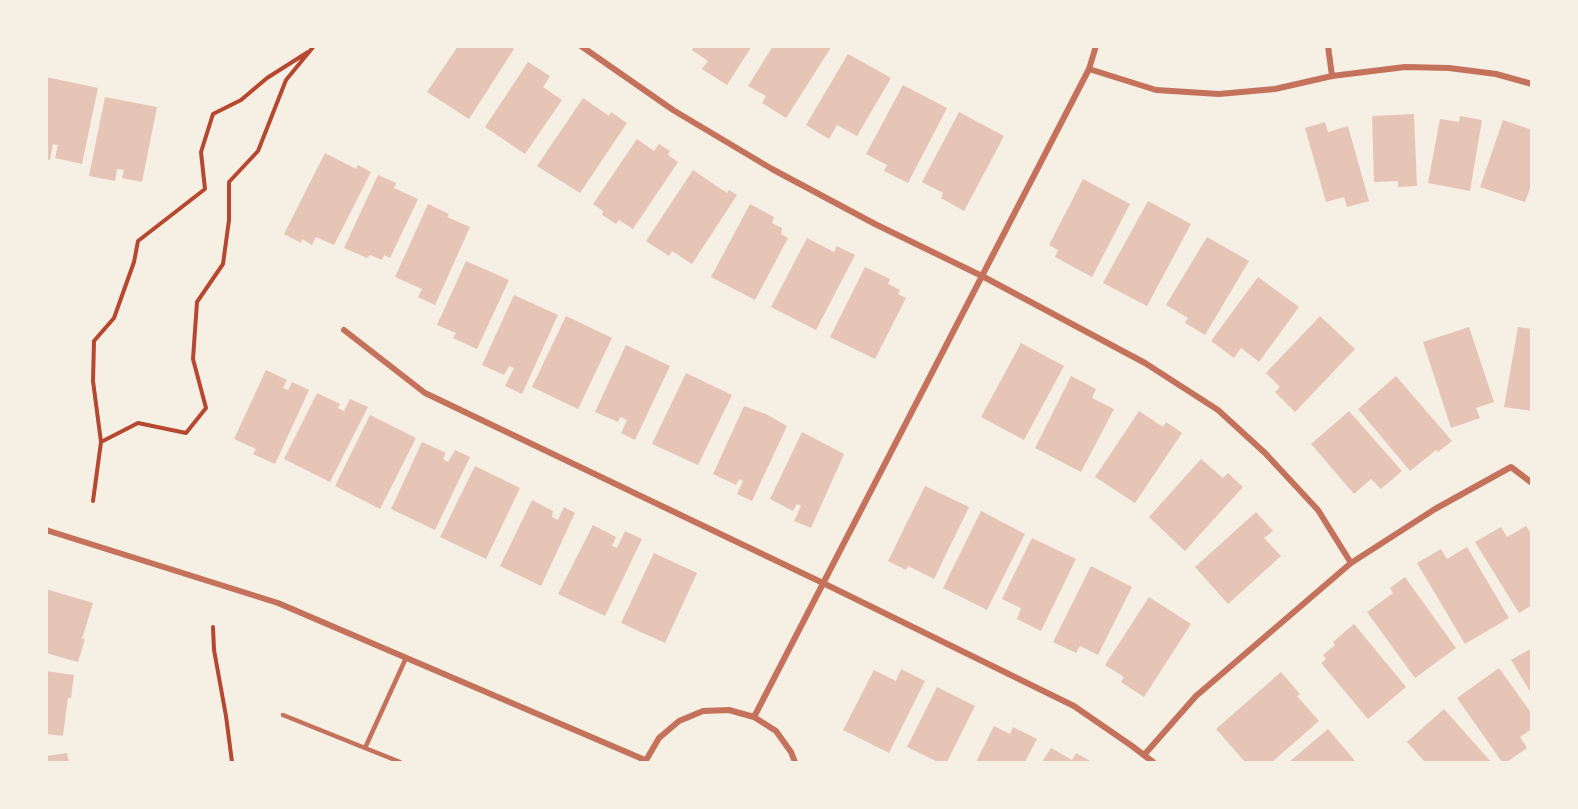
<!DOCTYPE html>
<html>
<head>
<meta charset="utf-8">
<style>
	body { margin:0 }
	#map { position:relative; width:1578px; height:809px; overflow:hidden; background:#f6efe4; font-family:Signika,sans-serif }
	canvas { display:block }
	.frame { position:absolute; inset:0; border:48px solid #f6efe4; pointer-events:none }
</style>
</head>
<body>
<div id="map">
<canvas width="1578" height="809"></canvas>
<div class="frame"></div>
</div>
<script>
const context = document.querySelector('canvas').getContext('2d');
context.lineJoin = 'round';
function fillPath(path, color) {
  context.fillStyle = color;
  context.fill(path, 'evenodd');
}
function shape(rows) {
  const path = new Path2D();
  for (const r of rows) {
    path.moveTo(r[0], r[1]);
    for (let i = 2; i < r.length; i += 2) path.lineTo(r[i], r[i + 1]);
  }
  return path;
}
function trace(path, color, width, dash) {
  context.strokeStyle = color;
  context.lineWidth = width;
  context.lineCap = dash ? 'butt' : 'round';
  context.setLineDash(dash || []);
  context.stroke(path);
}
const building = shape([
	[458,46,509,46,514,49,469,119,427,92],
	[694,46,752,46,727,85,702,69,708,61,692,50],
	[773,46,832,46,786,118,762,103,766,96,748,86],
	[848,54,891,78,857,136,837,125,829,139,806,125],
	[528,62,550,76,543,87,562,100,525,154,485,127],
	[46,77,98,88,82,164,55,158,58,145,53,144,50,160,46,160],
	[903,85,947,108,908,183,884,171,887,165,866,154],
	[105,97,157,107,142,182,122,178,124,170,117,169,115,181,89,176],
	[583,98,609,116,611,112,627,123,580,193,537,166],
	[959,112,1004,136,964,211,941,198,943,193,922,182],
	[1414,114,1417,186,1398,187,1398,181,1374,182,1372,116],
	[1460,116,1482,120,1470,191,1428,183,1440,119,1459,122],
	[1503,120,1532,130,1532,183,1525,202,1480,187],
	[1325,122,1328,132,1348,126,1369,201,1347,207,1344,197,1326,202,1305,128],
	[637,139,654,151,659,144,670,151,668,155,678,162,633,229,619,220,616,224,602,215,603,211,593,204],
	[325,153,356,169,358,165,371,172,334,245,316,237,312,245,302,239,301,243,284,234],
	[693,170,727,193,729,190,737,195,692,264,672,251,669,256,646,241],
	[378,175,396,183,394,188,418,199,390,258,384,255,382,260,370,255,367,258,344,248],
	[1083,179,1130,204,1092,277,1055,257,1058,250,1049,245],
	[1148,201,1191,224,1147,306,1103,283],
	[428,204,449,214,447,217,470,227,435,305,418,297,422,289,395,277],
	[750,204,774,217,772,223,782,228,781,234,788,238,755,300,711,277],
	[1207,237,1249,261,1205,335,1185,323,1188,318,1166,305],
	[807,238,834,252,837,246,855,255,816,330,771,307],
	[466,261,509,280,477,349,453,338,456,333,437,325],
	[865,267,890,279,888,284,900,290,898,294,906,298,875,359,830,337],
	[1258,277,1299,307,1259,362,1241,348,1234,358,1211,341],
	[514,295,558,315,522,394,505,386,514,368,509,366,504,375,482,365],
	[566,316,612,338,578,409,532,387],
	[1320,316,1355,349,1295,412,1275,392,1280,387,1266,373],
	[1469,327,1494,402,1476,408,1480,418,1451,428,1423,342],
	[1518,327,1532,329,1532,411,1504,407],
	[1021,343,1064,366,1024,440,981,417],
	[626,345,670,366,635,440,621,433,627,420,620,417,618,422,595,412],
	[266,370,287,380,283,388,288,390,292,382,309,390,275,464,253,454,256,449,234,439],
	[686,373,732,395,698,465,652,444],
	[1071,376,1096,389,1092,398,1114,409,1081,472,1035,448],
	[1396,376,1452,441,1438,452,1436,450,1410,471,1358,409],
	[317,393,340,404,338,408,344,411,350,399,368,407,330,482,284,459],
	[744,406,766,414,787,426,752,501,737,494,743,481,739,479,736,485,713,474],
	[1139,411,1163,427,1166,422,1182,433,1135,503,1095,477],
	[1349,411,1402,471,1381,489,1371,479,1354,494,1311,444],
	[370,415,416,438,380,509,335,486],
	[802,432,844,454,811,528,794,521,801,506,797,504,793,511,770,499],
	[422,442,446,453,443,459,448,462,455,450,470,457,435,530,391,509],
	[1201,459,1223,478,1228,473,1243,487,1185,551,1149,517],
	[475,466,520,488,486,559,440,537],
	[925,486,969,507,934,579,908,566,906,570,888,561],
	[532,500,553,511,552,517,558,520,564,507,575,513,541,586,500,566],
	[981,511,1025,534,987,610,943,588],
	[1256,512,1273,531,1264,538,1281,556,1228,604,1195,567],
	[593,525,616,537,612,546,617,548,625,531,642,539,605,616,558,594],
	[1526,526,1532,535,1532,605,1519,613,1475,542,1501,527,1507,537],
	[1032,538,1076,559,1041,631,1017,619,1021,608,1002,599],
	[1467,547,1509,618,1465,644,1417,563,1441,549,1447,559],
	[654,553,697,573,665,643,621,623],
	[1091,566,1132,587,1098,655,1080,646,1076,653,1053,642],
	[1405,577,1456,648,1415,678,1367,612,1393,593,1390,588],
	[46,589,93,603,82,639,85,639,78,662,46,653],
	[1149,597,1191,624,1144,697,1121,682,1124,677,1105,665],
	[1354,624,1406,687,1368,719,1321,663,1326,659,1323,655,1335,645,1333,642],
	[1532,648,1532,695,1511,660],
	[1499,668,1532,714,1532,729,1520,737,1527,748,1507,762,1502,762,1457,698],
	[901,669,925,681,889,753,843,730,874,670,896,681],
	[46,671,74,675,71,698,68,698,63,736,46,734],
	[1281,672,1300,694,1297,696,1319,721,1272,762,1245,762,1216,729],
	[937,687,975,706,947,762,938,762,907,747],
	[1444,709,1491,762,1425,762,1407,742],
	[994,726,1010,734,1013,727,1037,739,1025,762,976,762],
	[1328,729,1356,762,1289,762],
	[1051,748,1072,760,1076,753,1092,762,1042,762],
	[67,753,69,762,46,762,46,756]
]);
const path = shape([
	[101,442,93,381,94,341,114,318,134,262,138,241,205,189,201,152,213,114,241,100,267,78,308,52],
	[93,501,101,442,138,423,186,433,206,408,193,359,197,302,223,264,229,220,229,182,258,151,286,80,314,46],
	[213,627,214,650,226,716,232,762]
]);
const service = shape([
	[283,715,365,748],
	[400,762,365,748,406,658]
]);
const minor = shape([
	[581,46,673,110,772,169,875,224,982,276,1145,363,1218,410,1265,453,1318,510,1351,563],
	[1328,46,1332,76],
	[1089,69,1156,90,1219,94,1275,89,1332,76,1405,67,1449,68,1496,74,1532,84],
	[344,330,425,393,823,583,1074,706,1132,746,1153,762],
	[46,530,278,603,645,760],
	[754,717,1089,69,1096,46],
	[1144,755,1196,696,1351,563,1435,509,1511,467,1532,483],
	[645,762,659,738,679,721,703,711,729,710,754,717,776,731,791,752,795,762]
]);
fillPath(building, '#e6c5b7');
trace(path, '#b5482f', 4);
trace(service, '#c5725c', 4.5);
trace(minor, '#c5725c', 6);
</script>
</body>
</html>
